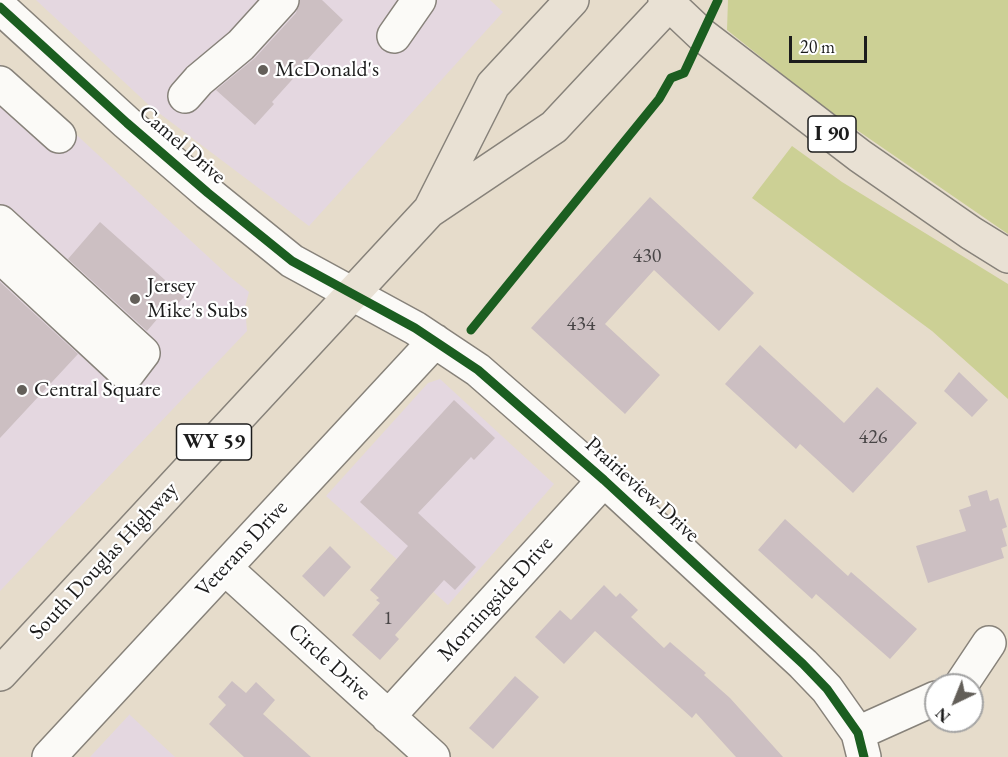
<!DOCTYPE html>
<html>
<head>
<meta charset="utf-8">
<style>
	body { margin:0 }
	#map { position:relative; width:1008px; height:757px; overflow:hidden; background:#e6dccb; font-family:"EB Garamond",serif }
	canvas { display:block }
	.north { position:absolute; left:924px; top:673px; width:60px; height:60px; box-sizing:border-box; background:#fff; border:2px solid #a4a4a4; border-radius:50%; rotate:223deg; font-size:16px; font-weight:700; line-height:24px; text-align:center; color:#1c1c1c }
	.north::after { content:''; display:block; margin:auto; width:21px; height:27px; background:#635f59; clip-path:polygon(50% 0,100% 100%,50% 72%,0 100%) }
	.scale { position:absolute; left:789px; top:36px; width:78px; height:27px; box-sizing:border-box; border:3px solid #1c1c1c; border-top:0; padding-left:8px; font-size:18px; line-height:21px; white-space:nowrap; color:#1c1c1c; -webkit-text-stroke:4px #fff; paint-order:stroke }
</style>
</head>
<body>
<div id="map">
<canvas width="1008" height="757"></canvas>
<div class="north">N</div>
<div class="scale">20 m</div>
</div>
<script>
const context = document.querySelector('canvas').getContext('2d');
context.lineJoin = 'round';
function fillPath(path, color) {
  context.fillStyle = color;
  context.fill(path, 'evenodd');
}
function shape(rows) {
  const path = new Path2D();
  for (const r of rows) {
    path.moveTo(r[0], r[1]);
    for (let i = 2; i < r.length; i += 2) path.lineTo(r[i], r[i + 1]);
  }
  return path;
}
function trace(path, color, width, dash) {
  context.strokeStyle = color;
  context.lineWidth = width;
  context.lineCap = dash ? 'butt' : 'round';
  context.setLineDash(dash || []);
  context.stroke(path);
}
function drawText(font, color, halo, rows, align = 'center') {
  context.font = font + ' "EB Garamond",serif';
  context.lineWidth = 4.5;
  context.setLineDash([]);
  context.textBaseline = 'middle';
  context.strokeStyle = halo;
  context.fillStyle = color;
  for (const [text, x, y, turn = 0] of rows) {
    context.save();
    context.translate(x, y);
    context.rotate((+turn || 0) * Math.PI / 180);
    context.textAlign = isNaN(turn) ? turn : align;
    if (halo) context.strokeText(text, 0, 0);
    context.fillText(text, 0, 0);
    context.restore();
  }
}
const built = shape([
	[36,0,490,0,503,12,309,226,151,107],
	[0,64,230,277,249,292,245,307,247,331,0,591],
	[440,379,554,484,448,605,326,496,428,383],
	[130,714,130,715,175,757,90,757]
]);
const green = shape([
	[728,0,1008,0,1008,234,822,106,727,30],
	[792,146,842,182,1008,284,1008,399,932,331,752,198]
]);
const building = shape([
	[300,0,322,0,343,20,307,60,308,62,272,102,274,104,255,125,216,90,255,58,296,13],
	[650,197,754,293,719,331,654,270,605,324,660,375,625,414,531,328],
	[100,222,184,297,168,314,164,311,147,331,68,259],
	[0,282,78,354,0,438],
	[760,345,844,423,877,387,917,423,853,493,800,444,796,449,725,384],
	[959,372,988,400,972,417,944,391],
	[454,400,495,438,474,460,471,457,418,513,476,567,455,590,444,580,395,635,399,639,380,660,352,635,380,603,376,600,379,598,370,590,408,546,360,502],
	[987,490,990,501,998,498,1007,527,1002,529,1007,546,1001,548,1004,558,928,583,916,546,966,531,959,510,971,506,968,496],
	[785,519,848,576,851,572,917,629,890,659,816,594,812,599,758,550],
	[330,546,351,567,324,597,302,576],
	[604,585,616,597,620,593,638,610,631,617,664,648,670,642,706,673,704,675,730,698,783,757,736,757,696,713,692,718,595,631,564,664,535,637,560,610,571,620],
	[515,676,539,697,493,749,469,728],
	[232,681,246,693,256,682,275,700,263,714,311,757,244,757,209,724,226,705,218,697]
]);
const minor = shape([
	[0,7,127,123,208,193,292,261,415,328,478,370,604,480,803,664,827,689,858,733,864,757],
	[394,36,419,0],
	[0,83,59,136],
	[185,96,199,80,241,45,282,0],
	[0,222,143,353,127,374,0,256],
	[225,568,433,757],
	[961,685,989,643],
	[388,717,604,480],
	[858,733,936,698],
	[49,757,435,341]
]);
const major = shape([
	[430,210,493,85,572,0],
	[0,674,429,211,554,127,669,4]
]);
const highway = shape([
	[665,0,702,35,860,156,971,233,1008,256]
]);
const cycleway = shape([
	[0,7,127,123,208,193,292,261,415,328,478,370,604,480,803,664,827,689,858,733,864,757],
	[471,330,659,99,671,78,684,73,718,0]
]);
const markers = [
	[263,70,6,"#635f59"],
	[135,299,6,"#635f59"],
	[22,390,6,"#635f59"]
];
const numberNames = [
	["430",647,257],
	["434",581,325],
	["426",873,438],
	["1",388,619]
];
const shields = [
	[832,134,48],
	[214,442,75]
];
const shieldNames = [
	["I 90",832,134],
	["WY 59",214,442]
];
const poiNames = [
	["McDonald's",275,70],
	["Jersey",147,286],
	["Mike's Subs",147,311],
	["Central Square",34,390]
];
const streetNames = [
	["Camel Drive",182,145,41],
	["Prairieview Drive",642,490,42],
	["Veterans Drive",242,549,-47],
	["South Douglas Highway",104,561,-47],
	["Morningside Drive",496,599,-48],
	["Circle Drive",329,662,42]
];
fillPath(built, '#e4d7e0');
fillPath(green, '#ccd095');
fillPath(building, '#ccbfc2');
trace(minor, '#87827a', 36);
trace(major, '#87827a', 36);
trace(highway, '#87827a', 36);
trace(minor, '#fbfaf7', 33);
trace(major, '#e9e1d4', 33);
trace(highway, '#e9e1d4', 33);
trace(cycleway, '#1b5e20', 9);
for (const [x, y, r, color] of markers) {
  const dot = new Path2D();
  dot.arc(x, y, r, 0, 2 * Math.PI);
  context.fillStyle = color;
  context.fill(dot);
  trace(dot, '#fff', 2);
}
drawText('20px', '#484546', null, numberNames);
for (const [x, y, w] of shields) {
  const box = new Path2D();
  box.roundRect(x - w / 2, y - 18, w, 36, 4.5);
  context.fillStyle = '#fff';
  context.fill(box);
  trace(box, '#1c1c1c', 1.5);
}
drawText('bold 21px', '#1c1c1c', null, shieldNames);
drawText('22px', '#1c1c1c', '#fff', poiNames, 'left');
drawText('22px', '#1c1c1c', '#fff', streetNames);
</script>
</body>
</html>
